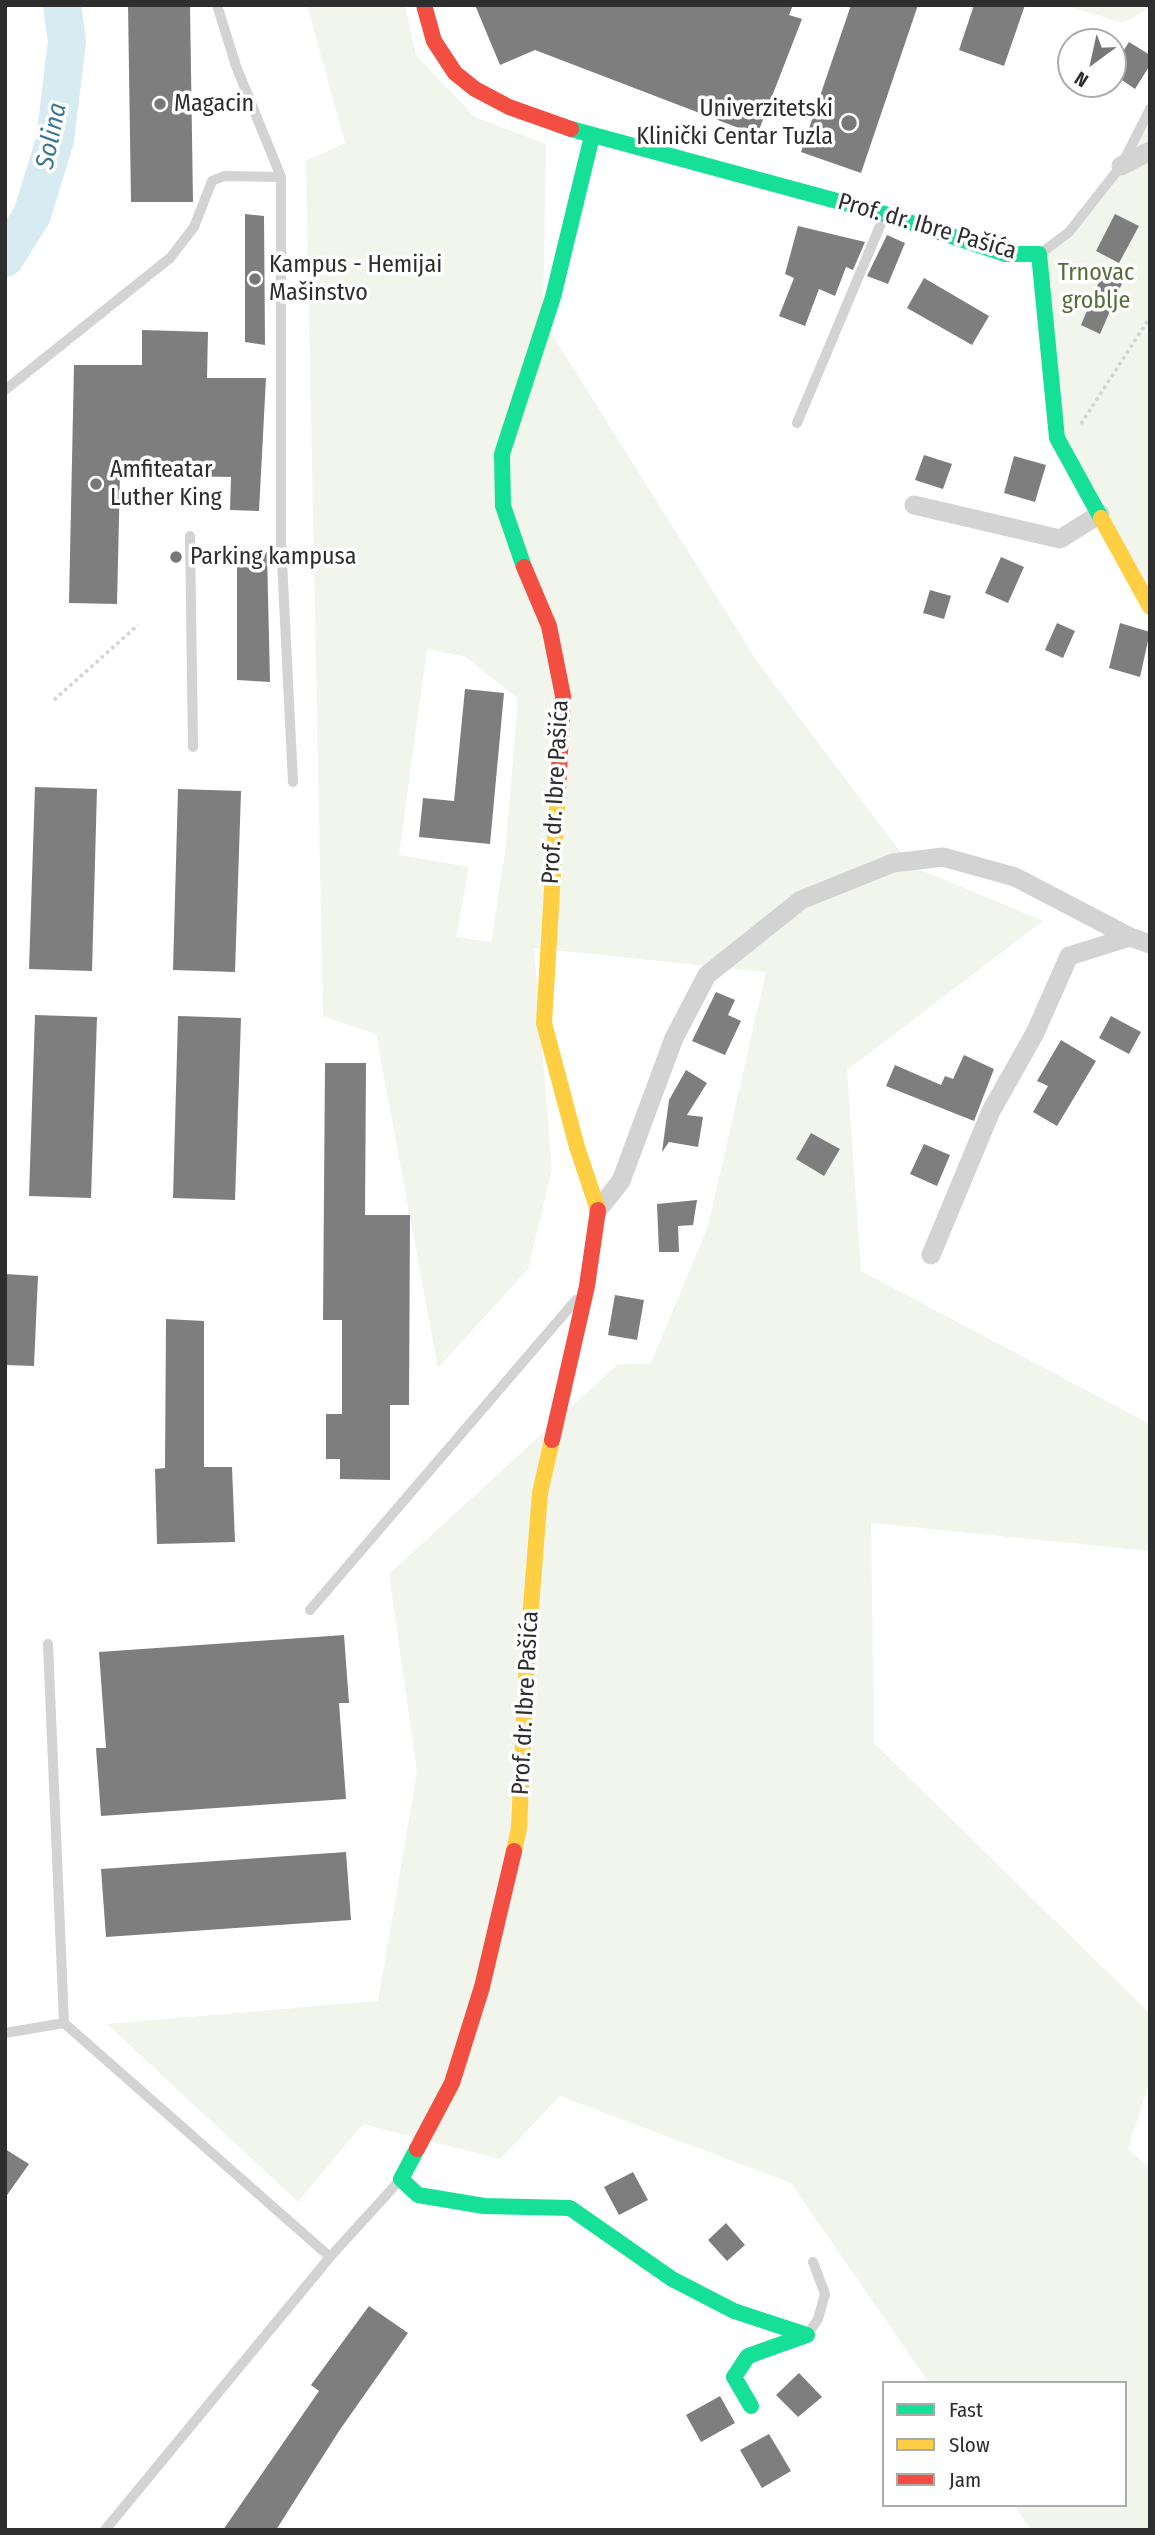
<!DOCTYPE html>
<html>
<head>
<meta charset="utf-8">
<style>
	body { margin:0 }
	#map { position:relative; width:1155px; height:2535px; overflow:hidden; background:#fff; font-family:"Fira Sans Condensed",sans-serif }
	canvas { display:block }
	.frame { position:absolute; inset:0; border:7px solid #2e2e2e; pointer-events:none }
	.legend { position:absolute; left:882px; top:2381px; width:245px; height:126px; box-sizing:border-box; background:#fff; border:2px solid #ababab; margin:0; padding:9px 12px; list-style:none; font-size:21px; color:#2e2e2e }
	.legend li { display:flex; align-items:center; gap:14px; height:35px }
	.legend b { width:35px; border:2px solid #ababab }
	.north { position:absolute; left:1057px; top:28px; width:70px; height:70px; box-sizing:border-box; background:#fff; border:2px solid #ababab; border-radius:50%; rotate:213deg; font-size:19px; font-weight:700; line-height:28px; text-align:center; color:#2e2e2e }
	.north::after { content:''; display:block; margin:auto; width:24px; height:32px; background:#777; clip-path:polygon(50% 0,100% 100%,50% 72%,0 100%) }
</style>
</head>
<body>
<div id="map">
<canvas width="1155" height="2535"></canvas>
<div class="frame"></div>
<ul class="legend">
<li><b style="height:9px;background:#16e098"></b>Fast</li>
<li><b style="height:9px;background:#ffcf43"></b>Slow</li>
<li><b style="height:9px;background:#f24e42"></b>Jam</li>
</ul>
<div class="north">N</div>
</div>
<script>
const context = document.querySelector('canvas').getContext('2d');
context.lineJoin = 'round';
function fillPath(path, color) {
  context.fillStyle = color;
  context.fill(path, 'evenodd');
}
function shape(rows) {
  const path = new Path2D();
  for (const r of rows) {
    path.moveTo(r[0], r[1]);
    for (let i = 2; i < r.length; i += 2) path.lineTo(r[i], r[i + 1]);
  }
  return path;
}
function trace(path, color, width, dash) {
  context.strokeStyle = color;
  context.lineWidth = width;
  context.lineCap = dash ? 'butt' : 'round';
  context.setLineDash(dash || []);
  context.stroke(path);
}
function drawText(font, color, halo, rows, align = 'center') {
  context.font = font + ' "Fira Sans Condensed",sans-serif';
  context.lineWidth = 7;
  context.setLineDash([]);
  context.textBaseline = 'middle';
  context.strokeStyle = halo;
  context.fillStyle = color;
  for (const [text, x, y, turn = 0] of rows) {
    context.save();
    context.translate(x, y);
    context.rotate((+turn || 0) * Math.PI / 180);
    context.textAlign = isNaN(turn) ? turn : align;
    if (halo) context.strokeText(text, 0, 0);
    context.fillText(text, 0, 0);
    context.restore();
  }
}
const green = shape([
	[307,5,405,5,416,55,475,117,546,144,543,320,760,666,911,866,1043,921,847,1070,861,1271,1150,1424,1150,1551,871,1523,874,1743,1150,2014,1150,2081,1128,2149,1150,2168,1150,2530,1031,2530,1014,2505,1125,2505,1125,2383,929,2383,791,2183,560,2096,500,2159,363,2124,298,2202,107,2024,378,2001,417,1772,389,1574,617,1365,651,1363,708,1226,766,972,534,948,552,1170,528,1269,438,1368,376,1034,323,1016,306,161,345,143],
	[427,649,466,657,518,699,505,853,491,942,456,937,469,867,399,855],
	[1064,5,1150,5,1150,8,1123,23],
	[1150,109,1150,607,1057,438,1039,254,1069,232,1121,166]
]);
const river = shape([
	[5,258,32,215,55,140,67,42,62,5]
]);
const building = shape([
	[128,5,190,5,193,202,131,202],
	[475,5,793,5,789,15,802,19,757,135,535,50,500,65],
	[851,5,918,5,861,173,801,152],
	[974,5,1025,5,1004,66,959,50],
	[1129,42,1150,55,1150,65,1135,89,1113,74,1113,67],
	[245,214,264,216,265,345,245,342],
	[1115,214,1139,226,1119,263,1096,251],
	[798,226,865,242,853,270,846,267,835,296,819,289,805,326,779,316,794,278,785,274],
	[887,235,905,243,888,284,867,276],
	[1103,272,1123,281,1100,334,1081,325],
	[924,278,989,316,972,345,907,308],
	[142,330,208,332,207,378,266,378,259,511,230,510,231,477,120,475,117,604,69,603,74,365,142,365],
	[924,455,952,464,943,489,915,480],
	[1014,456,1046,465,1035,502,1004,493],
	[237,552,267,552,270,682,237,680],
	[1001,557,1024,567,1008,603,985,593],
	[930,590,951,596,944,619,923,613],
	[1057,623,1075,631,1063,658,1045,650],
	[1120,623,1150,632,1140,677,1109,668],
	[465,689,504,693,490,844,419,837,423,798,454,801],
	[35,787,97,789,92,971,29,969],
	[178,789,241,791,235,972,173,970],
	[716,992,735,1000,728,1015,741,1021,725,1055,692,1041],
	[35,1015,97,1017,91,1198,29,1196],
	[178,1016,241,1018,235,1200,173,1198],
	[1111,1016,1141,1032,1129,1054,1099,1038],
	[1061,1040,1096,1061,1057,1126,1033,1112,1048,1086,1037,1081],
	[964,1055,994,1069,974,1121,886,1086,895,1065,941,1085,945,1076,953,1079],
	[325,1063,366,1063,365,1215,410,1215,409,1405,390,1405,390,1480,340,1479,340,1459,326,1459,326,1414,342,1414,342,1320,323,1320],
	[686,1070,707,1083,687,1115,703,1117,698,1147,669,1142,662,1152,669,1100],
	[811,1133,840,1149,824,1176,796,1159],
	[924,1144,950,1155,937,1186,910,1174],
	[697,1200,693,1225,678,1226,679,1252,659,1252,657,1204],
	[5,1274,38,1276,34,1366,5,1365],
	[615,1295,644,1300,637,1340,608,1335],
	[166,1319,204,1321,204,1467,232,1467,235,1542,157,1544,155,1469,165,1468],
	[344,1635,349,1703,339,1703,346,1799,101,1816,96,1748,106,1748,99,1652],
	[346,1852,351,1920,106,1937,101,1869],
	[5,2149,29,2164,5,2198],
	[633,2172,648,2200,619,2215,604,2187],
	[726,2223,745,2245,727,2261,708,2240],
	[369,2306,408,2333,339,2431,276,2530,223,2530,319,2391,311,2385],
	[799,2373,822,2397,798,2417,776,2395],
	[720,2396,735,2423,701,2442,686,2415],
	[769,2434,791,2471,762,2488,740,2450]
]);
const path = shape([
	[1081,424,1150,317],
	[54,700,138,625]
]);
const lane = shape([
	[217,5,236,66,281,177],
	[1040,254,1069,232,1121,166,1150,109],
	[5,390,170,258,194,227,212,181,224,176,281,177,281,541,293,782],
	[797,423,885,214],
	[190,536,193,747],
	[310,1610,576,1300],
	[48,1644,64,2023],
	[5,2033,64,2023,330,2257],
	[808,2334,818,2319,825,2294,813,2262],
	[105,2530,330,2257,400,2180]
]);
const street = shape([
	[1121,166,1150,151],
	[914,505,1060,539,1100,514],
	[598,1210,621,1181,674,1038,707,975,801,900,893,863,943,857,1015,877,1130,937,1150,944],
	[931,1255,991,1111,1035,1033,1069,956,1130,937]
]);
const fast = shape([
	[571,129,885,214,1005,254,1039,254,1057,438,1101,518],
	[524,567,503,506,502,454,553,297,592,136],
	[417,2149,401,2179,418,2195,484,2206,570,2208,672,2279,734,2311,807,2335,748,2356,734,2377,751,2406]
]);
const slow = shape([
	[1101,518,1150,607],
	[558,790,544,1023,577,1147,598,1210],
	[514,1851,519,1828,527,1657,540,1493,552,1440]
]);
const jam = shape([
	[424,5,434,41,455,73,475,89,509,107,571,129],
	[524,567,549,626,563,696,558,790],
	[552,1440,587,1286,598,1210],
	[417,2149,452,2083,482,1987,514,1851]
]);
const markers = [
	[160,104,7,"#777"],
	[849,123,9,"#777"],
	[255,279,7,"#777"],
	[96,484,7,"#777"],
	[176,557,7,"#777"]
];
const poiNames = [
	["Magacin",174,104],
	["Univerzitetski",833,109,"right"],
	["Klinički Centar Tuzla",833,137,"right"],
	["Kampus - Hemijai",269,265],
	["Mašinstvo",269,293],
	["Amfiteatar",110,470],
	["Luther King",110,498],
	["Parking kampusa",190,557]
];
const streetNames = [
	["Prof. dr. Ibre Pašića",927,227,16],
	["Prof. dr. Ibre Pašića",556,792,-87],
	["Prof. dr. Ibre Pašića",526,1703,-87]
];
const parkNames = [
	["Trnovac",1096,273],
	["groblje",1096,301]
];
const waterNames = [
	["Solina",52,136,-78]
];
fillPath(green, '#f1f5eb');
trace(river, '#d7ebf3', 38);
fillPath(building, '#7e7e7e');
trace(path, '#d3d3d3', 3.5, [3.5, 3.5]);
trace(lane, '#d3d3d3', 10);
trace(street, '#d3d3d3', 19);
trace(fast, '#16e098', 16);
trace(slow, '#ffcf43', 16);
trace(jam, '#f24e42', 16);
for (const [x, y, r, color] of markers) {
  const dot = new Path2D();
  dot.arc(x, y, r, 0, 2 * Math.PI);
  context.fillStyle = color;
  context.fill(dot);
  trace(dot, '#fff', 2.5);
}
drawText('24px', '#2e2e2e', '#fff', poiNames, 'left');
drawText('24px', '#2e2e2e', '#fff', streetNames);
drawText('24px', '#566d39', '#fff', parkNames);
drawText('italic 26px', '#377995', '#fff', waterNames);
</script>
</body>
</html>
